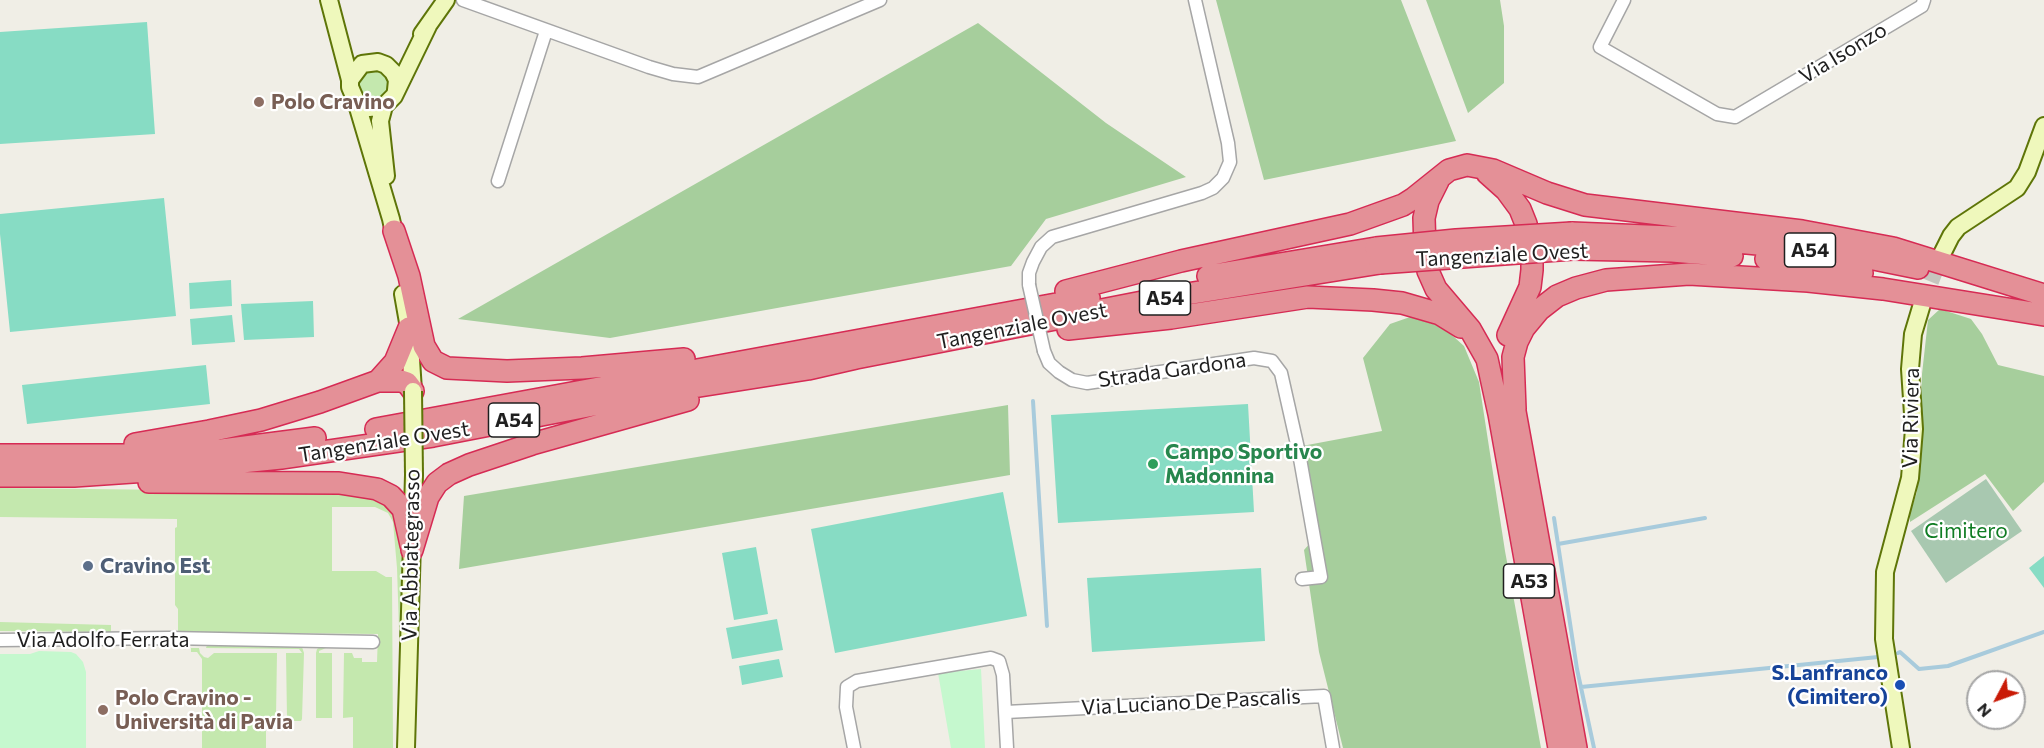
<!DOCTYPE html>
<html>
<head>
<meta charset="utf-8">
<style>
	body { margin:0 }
	#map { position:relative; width:2044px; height:748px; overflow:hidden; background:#f0eee6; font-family:Commissioner,sans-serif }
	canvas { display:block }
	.north { position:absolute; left:1966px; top:670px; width:60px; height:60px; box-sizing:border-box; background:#fff; border:2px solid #a5a5a5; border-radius:50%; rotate:229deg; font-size:16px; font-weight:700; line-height:24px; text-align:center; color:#1f1f1f }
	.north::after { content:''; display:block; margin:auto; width:21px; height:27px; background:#c91a06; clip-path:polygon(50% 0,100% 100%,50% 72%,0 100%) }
</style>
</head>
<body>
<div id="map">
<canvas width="2044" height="748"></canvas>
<div class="north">N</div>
</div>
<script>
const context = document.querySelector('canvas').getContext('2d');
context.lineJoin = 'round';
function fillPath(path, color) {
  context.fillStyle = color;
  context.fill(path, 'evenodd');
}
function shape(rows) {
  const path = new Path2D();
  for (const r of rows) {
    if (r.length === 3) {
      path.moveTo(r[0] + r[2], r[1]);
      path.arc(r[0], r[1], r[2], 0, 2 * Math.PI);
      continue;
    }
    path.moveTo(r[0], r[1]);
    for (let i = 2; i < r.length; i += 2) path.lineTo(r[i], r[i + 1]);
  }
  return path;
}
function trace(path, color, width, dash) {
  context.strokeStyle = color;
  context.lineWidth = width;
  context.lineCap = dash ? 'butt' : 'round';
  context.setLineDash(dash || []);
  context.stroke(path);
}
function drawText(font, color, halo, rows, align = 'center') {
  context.font = font + ' Commissioner,sans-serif';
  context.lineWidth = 4.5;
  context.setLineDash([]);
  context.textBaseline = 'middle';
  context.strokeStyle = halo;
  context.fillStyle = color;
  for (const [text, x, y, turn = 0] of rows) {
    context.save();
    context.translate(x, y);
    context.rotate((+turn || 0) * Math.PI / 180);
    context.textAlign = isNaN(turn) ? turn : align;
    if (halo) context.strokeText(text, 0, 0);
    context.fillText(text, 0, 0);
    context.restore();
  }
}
const grass = shape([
	[373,85,15],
	[0,488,266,491,350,489,392,504,403,538,400,658,397,568,393,522,388,513,375,507,332,507,332,571,376,571,386,577,392,577,393,748,353,748,353,717,343,718,344,653,352,653,354,658,362,658,362,662,377,662,378,634,178,632,178,609,175,605,175,528,177,527,177,519,0,517],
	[0,622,111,625,111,632,0,631],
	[207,645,296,645,302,647,304,653,302,719,301,721,289,721,287,718,286,653,302,653,299,649,206,648],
	[322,646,354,648,326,648,319,651,319,653,332,653,332,718,316,718,316,653,317,649],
	[191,648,199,648,200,653,204,657,208,658,214,653,277,653,276,717,266,717,266,748,202,748,202,659,197,652,191,652]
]);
const forest = shape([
	[1216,0,1401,0,1456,141,1264,180],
	[1426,0,1500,0,1504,26,1504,83,1468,113],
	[978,23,1106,123,1186,177,1046,219,1011,266,610,338,458,319],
	[1940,309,1971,319,1982,334,1998,365,2044,376,2044,482,2013,511,1985,474,1910,522,1910,513,1917,492,1922,374,1928,320],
	[1410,317,1443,327,1464,346,1479,382,1505,551,1541,748,1343,748,1319,652,1304,550,1318,534,1302,446,1382,431,1363,358,1390,324],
	[1008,405,1010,475,459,569,464,496]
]);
const cemetery = shape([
	[1986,479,2022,531,1946,583,1911,531]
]);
const park = shape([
	[39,651,71,652,76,654,83,662,86,672,86,748,0,748,0,654,30,654],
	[981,669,985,748,951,748,938,673]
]);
const pitch = shape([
	[147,22,155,134,0,144,0,32],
	[164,198,176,316,10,332,0,234,0,214],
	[231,280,232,306,190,309,189,283],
	[313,301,314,337,244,340,241,304],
	[232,315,235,342,192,345,190,319],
	[206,365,210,404,27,424,22,385],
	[1248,404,1254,512,1058,523,1051,415],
	[1003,492,1027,616,835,653,811,529],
	[756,547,768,614,734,620,722,553],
	[2044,556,2044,588,2029,568],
	[1261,568,1265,641,1092,652,1087,578],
	[777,619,783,650,732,659,726,628],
	[779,659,783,677,742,685,739,666]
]);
const stream = shape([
	[1033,401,1047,626],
	[1554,518,1577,669,1594,748],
	[1558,544,1705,518],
	[1898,653,1900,652,1919,669,1948,666,2044,632],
	[1581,687,1878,657]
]);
const secondaryTunnel = shape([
	[1922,304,1941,256]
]);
const street = shape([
	[463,0,649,67,673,74,698,77,880,0],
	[1624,0,1600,47,1717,114,1735,117,1922,6,1924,0],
	[498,181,546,31],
	[1029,285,1029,273,1033,262,1041,247,1052,237,1202,193,1213,188,1223,178,1230,162,1228,143,1195,0],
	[1044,351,1049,363,1059,372,1072,380,1087,383,1254,358,1272,361,1281,373,1299,453,1321,577,1302,579],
	[0,640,169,638,373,642],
	[1006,712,1324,696,1333,748],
	[854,748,846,707,847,687,857,681,991,658,999,661,1003,675,1007,748]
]);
const secondary = shape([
	[329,0,350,80],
	[422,34,446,0],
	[396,90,397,80,393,72,386,65,378,62,362,64,350,80,350,87,356,101,369,108,384,106,394,96,428,26],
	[356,101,391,219,396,242],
	[384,106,380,121,386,176],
	[1941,256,1951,236,1958,227,2017,188,2027,172,2044,126],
	[403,294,409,328,413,391],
	[406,748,414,475],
	[1901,748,1884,639,1885,572,1910,478,1914,429,1910,369,1913,334,1922,304]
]);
const highway = shape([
	[1487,173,1506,190,1520,209,1526,224,1532,247,1532,270,1530,287,1508,335],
	[1438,181,1428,201,1424,218,1425,249,1428,271,1436,289,1470,329,1487,359,1499,414,1559,748],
	[394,231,409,276,424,346,433,361,447,368,507,371,582,368,684,359],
	[1572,233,1696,238,1778,246,1859,256,1918,268],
	[1573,249,1672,251,1732,256],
	[1766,259,1862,273],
	[1208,276,1376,248],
	[1066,291,1181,261,1350,224,1403,205,1414,198,1449,170,1467,165,1493,170,1547,193,1585,205,1802,231,1893,248,2044,295],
	[1068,329,1171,318,1308,297,1373,300,1402,303,1440,314,1461,327],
	[378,381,401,381,407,383,413,391],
	[1512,395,1576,748],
	[1515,409,1513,357,1517,342,1524,328,1539,310,1557,296,1576,288,1606,280,1689,274,1808,281,1883,289,2044,315],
	[376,429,1089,298],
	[135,444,209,431,261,420,320,402,378,381,395,362,409,328],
	[0,455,148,455,222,450,315,438],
	[0,476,74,476,162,470,281,458,433,436,655,393,808,369,856,358,1168,297,1380,263],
	[149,482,339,483,377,489,391,496,403,509,411,545],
	[412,550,428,497,437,483,449,474,469,465,532,444,688,400]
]);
const streetBridge = shape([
	[1029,285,1044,351]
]);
const secondaryBridge = shape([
	[413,391,414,475]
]);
const highwayBridge = shape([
	[1376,248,1456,240,1572,233],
	[1380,263,1573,249]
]);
const markers = [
	[259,102,6,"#8d6e63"],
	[1153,464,6,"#2e9e5b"],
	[88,566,6,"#5c6f8a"],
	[1900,685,6,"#1a4fb4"],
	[103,710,6,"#8d6e63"]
];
const shields = [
	[1810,250,51],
	[1165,298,51],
	[514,420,51],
	[1529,581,51]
];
const shieldNames = [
	["A54",1810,250],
	["A54",1165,298],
	["A54",514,420],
	["A53",1529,581]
];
const streetNames = [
	["Via Isonzo",1843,53,-31],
	["Tangenziale Ovest",1502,255,-3],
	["Tangenziale Ovest",1022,326,-11],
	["Strada Gardona",1172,370,-8],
	["Via Riviera",1911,418,-89],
	["Tangenziale Ovest",384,442,-9],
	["Via Abbiategrasso",411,555,-89],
	["Via Adolfo Ferrata",103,640],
	["Via Luciano De Pascalis",1191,702,-3]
];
const educationNames = [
	["Polo Cravino",271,102],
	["Polo Cravino -",115,698],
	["Università di Pavia",115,722]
];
const leisureNames = [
	["Campo Sportivo",1165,452],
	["Madonnina",1165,476]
];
const parkNames = [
	["Cimitero",1966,531]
];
const serviceNames = [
	["Cravino Est",100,566]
];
const transitNames = [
	["S.Lanfranco",1888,673],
	["(Cimitero)",1888,697]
];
fillPath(grass, '#c4e8ae');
fillPath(forest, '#a6ce9c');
fillPath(cemetery, '#a8c8b0');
fillPath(park, '#c5f8ce');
fillPath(pitch, '#87dcc4');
trace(stream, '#a8cbdc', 4);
trace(secondaryTunnel, '#c6c5be', 16, [16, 8]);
trace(street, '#a6a6a6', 15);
trace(secondary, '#5e7508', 20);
trace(highway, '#d62b54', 24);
trace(street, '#fff', 12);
trace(secondary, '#eff8bc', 16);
trace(highway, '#e49097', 21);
trace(streetBridge, '#a6a6a6', 15, []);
trace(secondaryBridge, '#5e7508', 20, []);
trace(highwayBridge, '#d62b54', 24, []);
trace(streetBridge, '#fff', 12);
trace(secondaryBridge, '#eff8bc', 16);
trace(highwayBridge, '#e49097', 21);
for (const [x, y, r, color] of markers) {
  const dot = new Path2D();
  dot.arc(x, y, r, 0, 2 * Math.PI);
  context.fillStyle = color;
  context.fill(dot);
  trace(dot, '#fff', 2);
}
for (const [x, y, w] of shields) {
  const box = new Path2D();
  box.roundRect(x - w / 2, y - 17, w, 34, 4.5);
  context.fillStyle = '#fff';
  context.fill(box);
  trace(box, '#1f1f1f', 1.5);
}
drawText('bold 20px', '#1f1f1f', null, shieldNames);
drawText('21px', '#1f1f1f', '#fff', streetNames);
drawText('bold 21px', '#785e54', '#fff', educationNames, 'left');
drawText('bold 21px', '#27864d', '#fff', leisureNames, 'left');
drawText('21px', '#0f7c23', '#fff', parkNames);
drawText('bold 21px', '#4e5e75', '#fff', serviceNames, 'left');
drawText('bold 21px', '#164399', '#fff', transitNames, 'right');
</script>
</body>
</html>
